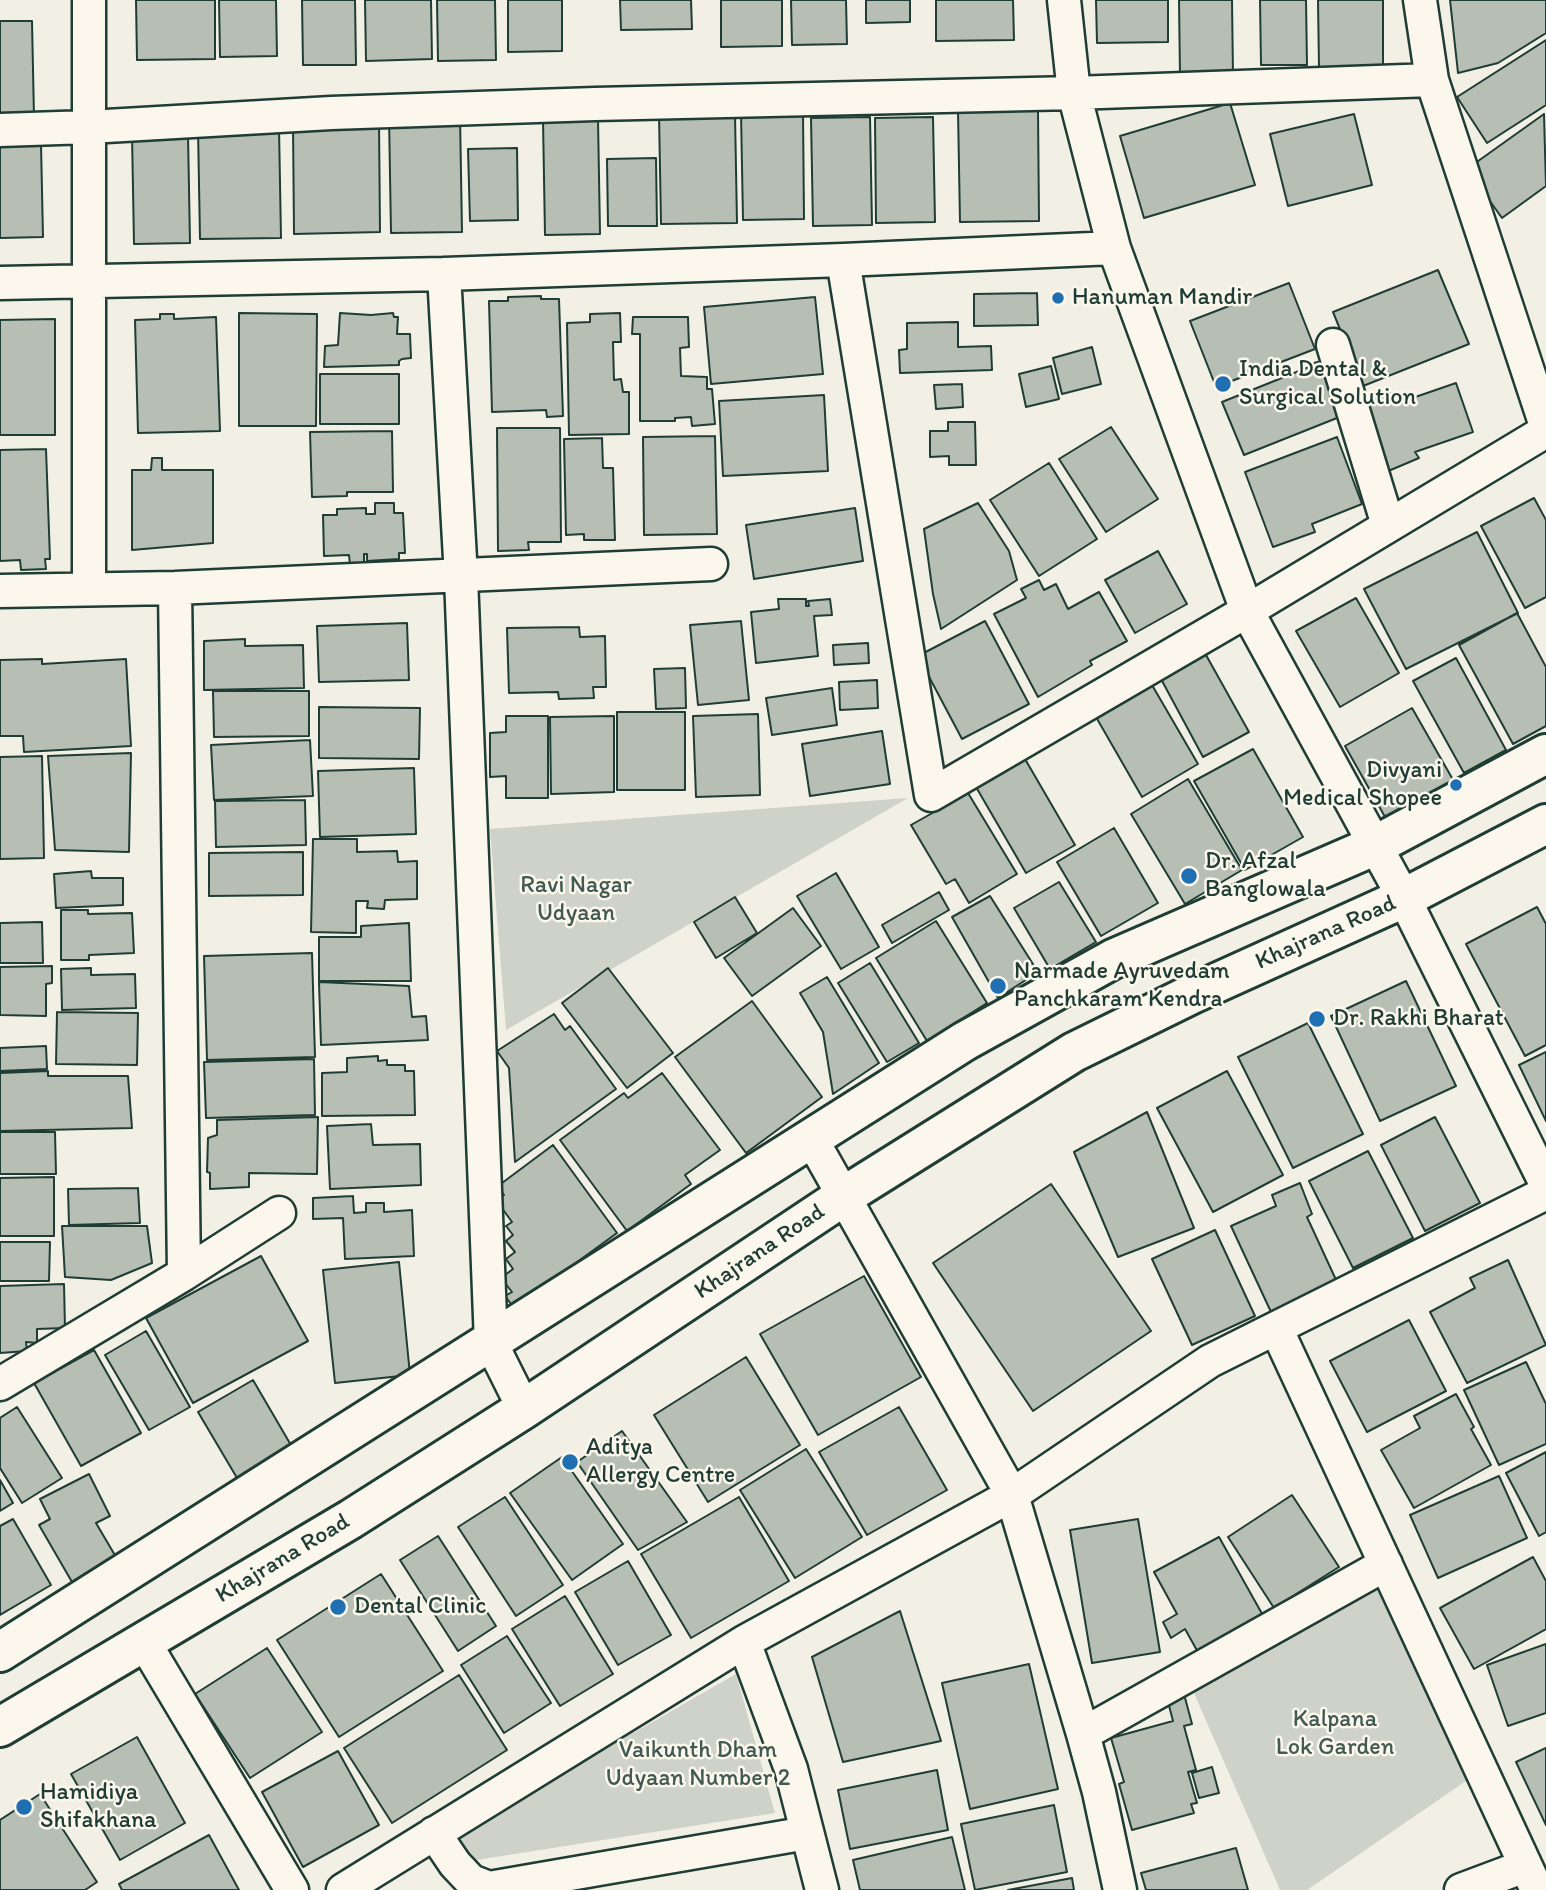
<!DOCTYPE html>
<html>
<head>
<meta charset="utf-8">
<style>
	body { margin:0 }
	canvas { display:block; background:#f2f0e5 }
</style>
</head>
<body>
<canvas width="1546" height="1890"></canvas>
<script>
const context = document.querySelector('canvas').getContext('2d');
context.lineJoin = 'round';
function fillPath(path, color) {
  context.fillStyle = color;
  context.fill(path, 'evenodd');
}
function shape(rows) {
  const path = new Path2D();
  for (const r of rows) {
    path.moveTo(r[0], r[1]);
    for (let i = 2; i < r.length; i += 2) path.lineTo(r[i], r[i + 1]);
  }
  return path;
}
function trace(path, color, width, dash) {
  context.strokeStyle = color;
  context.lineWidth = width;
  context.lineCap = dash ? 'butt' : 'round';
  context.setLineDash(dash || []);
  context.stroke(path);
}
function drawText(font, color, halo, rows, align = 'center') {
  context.font = font + ' Itim,sans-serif';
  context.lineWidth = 5;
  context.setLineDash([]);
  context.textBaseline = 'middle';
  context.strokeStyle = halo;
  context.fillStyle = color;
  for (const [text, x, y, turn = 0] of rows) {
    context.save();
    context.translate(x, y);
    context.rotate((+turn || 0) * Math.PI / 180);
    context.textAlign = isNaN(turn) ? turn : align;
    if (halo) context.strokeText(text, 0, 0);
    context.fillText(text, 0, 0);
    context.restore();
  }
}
const green = shape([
	[908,798,506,1030,490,829],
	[1392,1575,1482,1770,1307,1890,1280,1890,1190,1684],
	[736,1674,775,1813,470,1861,456,1850,457,1834]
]);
const building = shape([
	[136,0,215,0,215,59,137,60,136,0],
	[219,0,276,0,277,56,220,57,219,0],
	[302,0,355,0,356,65,303,65,302,0],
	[365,0,431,0,432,59,366,61,365,0],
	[437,0,495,0,496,60,438,61,437,0],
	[508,0,562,0,562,51,508,52,508,0],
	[620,0,691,0,692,29,621,30,620,0],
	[721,0,782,0,782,46,721,47,721,0],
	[791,0,846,0,847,44,792,45,791,0],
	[866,0,910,0,910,22,866,23,866,0],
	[936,0,1013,0,1014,40,936,41,936,0],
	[1096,0,1168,0,1168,42,1097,43,1096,0],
	[1179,0,1232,0,1233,75,1180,76,1179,0],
	[1260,0,1306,0,1307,65,1261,65,1260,0],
	[1318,0,1383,0,1383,67,1319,68,1318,0],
	[1450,0,1546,0,1546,33,1498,63,1458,73,1450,0],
	[0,21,32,21,34,117,0,117,0,21],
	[1546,40,1546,105,1487,143,1457,97,1546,40],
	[1230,103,1255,185,1144,218,1120,136,1230,103],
	[1038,110,1039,221,960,222,958,111,1038,110],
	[803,112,804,219,743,220,741,113,803,112],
	[659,114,735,114,737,223,661,224,659,114],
	[1354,114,1372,185,1288,206,1270,134,1354,114],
	[1544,114,1546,186,1502,218,1467,169,1544,114],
	[460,115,462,232,391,233,389,116,460,115],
	[870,117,872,225,813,226,811,118,870,117],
	[933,117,935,222,876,223,875,118,933,117],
	[598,119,600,234,545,235,543,120,598,119],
	[379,121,380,232,294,234,293,123,379,121],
	[279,128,281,238,200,239,198,129,279,128],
	[188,134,190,243,134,244,132,135,188,134],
	[0,144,41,144,43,237,0,238,0,144],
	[517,148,518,220,470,221,468,149,517,148],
	[656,158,657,226,608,226,607,159,656,158],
	[1438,270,1469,344,1363,386,1333,312,1438,270],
	[1289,283,1315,349,1216,387,1190,321,1289,283],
	[1037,293,1038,325,974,326,974,294,1037,293],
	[541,296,541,299,559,299,563,416,547,417,546,410,492,412,489,301,508,301,508,297,541,296],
	[815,297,823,374,711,384,704,307,815,297],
	[239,313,317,314,316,426,239,426,239,313],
	[340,313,371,315,393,313,394,317,398,317,397,334,410,334,411,358,402,359,399,361,399,365,324,367,325,346,338,345,340,313],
	[620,313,621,342,613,342,614,380,621,379,623,392,629,392,629,434,569,435,567,323,590,322,590,314,620,313],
	[160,314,174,314,174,319,216,317,220,431,138,433,135,320,160,319,160,314],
	[633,317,688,317,689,347,680,348,681,376,707,377,707,389,712,389,715,424,692,426,691,417,675,418,675,421,640,421,640,334,632,334,633,317],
	[55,319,55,435,0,435,0,320,55,319],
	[958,322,958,347,991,346,992,370,900,373,899,350,907,349,907,323,958,322],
	[1092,347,1101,384,1062,394,1053,358,1092,347],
	[1329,359,1342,416,1244,455,1222,402,1314,365,1314,363,1329,359],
	[1051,366,1059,399,1026,407,1019,374,1051,366],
	[320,374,399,374,399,424,320,424,320,374],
	[1456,383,1473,432,1415,452,1419,458,1386,472,1358,407,1390,393,1395,404,1456,383],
	[962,384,963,407,936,409,934,385,962,384],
	[824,395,828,471,723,476,719,401,824,395],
	[948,422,975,422,976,465,949,465,949,456,930,457,930,431,948,431,948,422],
	[1111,427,1158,499,1106,532,1059,459,1111,427],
	[497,428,560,428,561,542,528,542,529,550,498,551,497,428],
	[392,431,393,492,347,492,347,496,312,497,310,432,392,431],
	[715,436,717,534,644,535,643,437,715,436],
	[1337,437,1362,504,1312,524,1315,532,1273,547,1245,472,1337,437],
	[602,438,603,468,613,468,615,540,584,540,584,534,566,535,564,439,602,438],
	[46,449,50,559,45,559,46,569,21,570,20,560,0,561,0,450,46,449],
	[152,458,162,458,162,470,213,470,213,543,132,550,132,470,151,470,152,458],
	[1049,463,1097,539,1039,576,990,500,1049,463],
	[1534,498,1546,520,1546,597,1525,608,1481,526,1534,498],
	[375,503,394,503,394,513,403,513,405,553,399,553,399,559,367,561,367,554,364,554,364,564,350,565,349,555,324,556,323,515,337,515,337,509,366,508,366,514,375,514,375,503],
	[978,503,1009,551,1017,580,941,629,933,594,924,529,978,503],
	[855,508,863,561,754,579,746,525,855,508],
	[1477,532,1518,613,1406,669,1364,589,1477,532],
	[1158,551,1187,604,1135,633,1105,580,1158,551],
	[1039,580,1044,590,1056,584,1068,609,1099,592,1127,641,1090,661,1092,665,1038,697,994,614,1026,598,1021,589,1039,580],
	[1356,598,1399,673,1340,707,1296,631,1356,598],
	[778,599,806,599,806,606,809,606,808,601,830,599,832,615,814,616,818,656,756,663,751,612,779,609,778,599],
	[1517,613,1546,667,1546,726,1513,744,1459,645,1517,613],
	[741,621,749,700,698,705,690,625,741,621],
	[985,621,1029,704,962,739,918,656,985,621],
	[407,623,409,680,319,682,317,626,407,623],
	[579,627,580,637,605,636,606,687,593,687,594,698,559,699,558,692,509,693,507,628,579,627],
	[245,639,245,646,303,645,304,688,204,690,204,641,245,639],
	[868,643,869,663,834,665,833,645,868,643],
	[1206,655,1249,732,1203,757,1161,679,1206,655],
	[1456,658,1506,750,1464,773,1413,681,1456,658],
	[42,659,42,664,126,659,131,746,24,752,23,736,0,736,0,660,42,659],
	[685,668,686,708,656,709,654,669,685,668],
	[877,680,878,708,840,710,839,682,877,680],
	[1152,685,1198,764,1142,797,1096,717,1152,685],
	[832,688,837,725,772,735,766,698,832,688],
	[213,691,309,691,309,736,214,737,213,691],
	[319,707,420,708,419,759,319,758,319,707],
	[1412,708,1456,785,1389,824,1345,746,1412,708],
	[617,712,685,712,685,790,617,790,617,712],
	[758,714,760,795,696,797,693,716,758,714],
	[506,716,548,716,548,798,506,798,506,776,490,777,490,733,506,732,506,716],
	[614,716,614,792,551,794,550,717,614,716],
	[882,731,890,784,810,796,802,744,882,731],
	[310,740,313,796,214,800,211,745,310,740],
	[1253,749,1303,837,1245,870,1194,781,1253,749],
	[131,753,129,852,55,850,48,756,131,753],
	[42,756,44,858,0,859,0,757,42,756],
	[1025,759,1075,845,1026,873,976,787,1025,759],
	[414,768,416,834,320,837,318,771,414,768],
	[1188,779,1242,870,1185,904,1131,814,1188,779],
	[968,793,1017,874,969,903,955,879,946,884,911,825,968,793],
	[305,800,306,845,216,847,215,801,305,800],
	[1114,828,1158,903,1101,936,1057,862,1114,828],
	[313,839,357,839,357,852,397,851,398,862,417,861,417,899,385,900,384,909,367,908,368,901,356,901,356,933,311,932,313,839],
	[303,852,303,895,209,896,209,853,303,852],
	[91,871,92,878,123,878,123,905,56,908,54,874,91,871],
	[836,873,879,947,841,969,797,896,836,873],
	[1059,882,1096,942,1050,969,1014,908,1059,882],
	[939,892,949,910,892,943,882,925,939,892],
	[990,896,1038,972,998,998,952,917,990,896],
	[735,897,757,933,716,958,694,922,735,897],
	[1537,907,1546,924,1546,1045,1525,1056,1466,944,1537,907],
	[793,908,821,946,752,996,724,958,793,908],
	[61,910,88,910,88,914,132,913,134,953,89,955,89,960,61,960,61,910],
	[936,921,987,1003,927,1041,876,958,936,921],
	[42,922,43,963,0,963,0,923,42,922],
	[409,923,411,981,319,981,319,937,361,937,361,926,409,923],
	[312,953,315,1057,207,1060,204,956,312,953],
	[870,963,919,1043,887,1062,838,983,870,963],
	[52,966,52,983,46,984,46,1016,0,1015,0,967,52,966],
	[91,968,91,975,135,974,136,1008,62,1010,61,969,91,968],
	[608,968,673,1053,627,1088,562,1003,608,968],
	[827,977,879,1063,833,1094,823,1032,800,993,827,977],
	[1406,981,1456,1086,1380,1121,1331,1016,1406,981],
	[319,982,409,986,412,1017,426,1016,428,1040,321,1045,319,982],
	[752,1001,822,1097,746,1153,675,1057,752,1001],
	[57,1012,138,1013,137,1065,56,1064,57,1012],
	[554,1014,565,1030,570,1026,616,1089,515,1162,509,1068,497,1051,554,1014],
	[1308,1023,1363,1134,1293,1168,1238,1057,1308,1023],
	[46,1046,47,1069,0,1071,0,1048,46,1046],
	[1546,1052,1546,1121,1519,1065,1546,1052],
	[378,1056,378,1061,387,1060,387,1065,405,1065,405,1071,414,1071,415,1115,322,1116,322,1073,347,1072,347,1058,378,1056],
	[314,1059,315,1115,206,1118,204,1062,314,1059],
	[48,1071,48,1076,128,1076,132,1128,0,1131,0,1073,48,1071],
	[1227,1071,1283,1175,1213,1212,1157,1108,1227,1071],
	[662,1073,720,1150,685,1175,691,1184,627,1231,560,1140,624,1093,628,1098,662,1073],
	[1147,1112,1194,1228,1118,1257,1074,1152,1147,1112],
	[318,1117,317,1174,249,1173,249,1187,210,1189,210,1173,207,1172,208,1138,217,1135,217,1120,318,1117],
	[1435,1117,1480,1203,1425,1231,1381,1145,1435,1117],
	[371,1124,373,1145,420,1144,421,1185,330,1189,327,1126,371,1124],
	[0,1132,55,1132,56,1174,0,1174,0,1132],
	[553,1145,617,1233,514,1308,505,1296,512,1292,501,1278,513,1269,506,1259,515,1252,506,1241,513,1235,506,1226,512,1222,496,1200,504,1195,498,1186,553,1145],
	[1368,1151,1413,1238,1353,1268,1309,1181,1368,1151],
	[54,1177,54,1236,0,1236,0,1178,54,1177],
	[1300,1183,1312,1214,1307,1217,1337,1282,1271,1312,1231,1226,1276,1206,1272,1195,1300,1183],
	[1051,1184,1151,1331,1033,1411,933,1263,1051,1184],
	[138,1188,140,1223,69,1225,68,1189,138,1188],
	[353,1196,354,1213,366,1212,366,1203,384,1203,384,1212,412,1210,414,1256,345,1259,343,1218,313,1219,313,1198,353,1196],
	[62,1226,147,1226,152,1263,111,1280,65,1277,62,1226],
	[1215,1230,1255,1316,1192,1345,1152,1259,1215,1230],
	[0,1242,50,1242,49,1281,0,1281,0,1242],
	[261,1256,308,1341,193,1403,146,1318,261,1256],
	[1508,1260,1546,1345,1467,1383,1430,1312,1475,1288,1470,1278,1508,1260],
	[399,1262,410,1375,335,1383,323,1270,399,1262],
	[864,1276,921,1377,818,1435,760,1334,864,1276],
	[64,1284,65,1328,37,1329,37,1343,26,1342,27,1351,0,1353,0,1286,64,1284],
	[1409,1320,1446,1391,1367,1432,1330,1361,1409,1320],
	[146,1331,190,1407,149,1430,105,1355,146,1331],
	[94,1350,141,1433,81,1466,34,1383,94,1350],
	[746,1357,800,1445,708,1502,654,1415,746,1357],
	[1526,1362,1546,1404,1546,1444,1499,1465,1464,1390,1526,1362],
	[253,1380,295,1452,240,1483,198,1412,253,1380],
	[1456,1394,1474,1427,1471,1429,1491,1465,1414,1508,1381,1450,1420,1428,1414,1416,1456,1394],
	[17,1407,62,1478,22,1503,0,1468,0,1418,17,1407],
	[899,1407,947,1490,867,1535,819,1452,899,1407],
	[622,1431,687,1522,638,1550,577,1462,622,1431],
	[806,1449,862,1537,795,1578,740,1490,806,1449],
	[1546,1452,1546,1532,1539,1536,1506,1473,1546,1452],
	[562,1457,623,1544,572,1580,510,1493,562,1457],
	[89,1474,110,1516,96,1523,116,1557,72,1582,39,1525,50,1519,40,1499,89,1474],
	[1499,1476,1527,1538,1438,1578,1410,1515,1499,1476],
	[0,1480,13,1503,0,1511,0,1480],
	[1292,1495,1339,1567,1274,1608,1228,1537,1292,1495],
	[505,1497,563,1585,516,1616,458,1527,505,1497],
	[739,1497,789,1581,691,1638,641,1554,739,1497],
	[13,1519,51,1585,0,1615,0,1526,13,1519],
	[1138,1519,1160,1652,1092,1663,1070,1530,1138,1519],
	[438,1536,496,1626,458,1651,400,1560,438,1536],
	[1219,1537,1265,1619,1199,1654,1185,1629,1171,1638,1163,1622,1177,1614,1154,1572,1219,1537],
	[1533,1557,1546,1581,1546,1629,1474,1669,1440,1608,1533,1557],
	[628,1561,671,1635,618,1665,575,1592,628,1561],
	[381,1574,443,1671,339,1737,277,1640,381,1574],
	[565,1596,613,1674,560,1706,512,1629,565,1596],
	[900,1611,941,1741,843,1762,812,1657,900,1611],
	[507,1636,551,1703,504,1733,461,1665,507,1636],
	[1546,1644,1546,1713,1508,1726,1487,1665,1546,1644],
	[267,1648,322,1732,250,1778,195,1694,267,1648],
	[1029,1664,1058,1789,970,1809,942,1683,1029,1664],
	[459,1675,507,1750,392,1823,344,1748,459,1675],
	[1184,1694,1192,1724,1184,1726,1196,1770,1188,1772,1197,1803,1191,1804,1194,1813,1132,1830,1119,1784,1124,1782,1111,1738,1173,1721,1167,1698,1184,1694],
	[137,1737,185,1823,120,1860,71,1774,137,1737],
	[1546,1748,1546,1825,1516,1762,1546,1748],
	[338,1751,379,1825,303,1867,262,1792,338,1751],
	[1212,1767,1219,1793,1199,1798,1192,1773,1212,1767],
	[937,1770,948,1830,850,1849,838,1790,937,1770],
	[40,1794,97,1882,85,1890,0,1890,0,1820,40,1794],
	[1054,1805,1067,1872,975,1890,961,1824,1054,1805],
	[209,1835,239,1890,122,1890,119,1884,209,1835],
	[952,1837,965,1890,860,1890,853,1860,952,1837],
	[1236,1848,1248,1890,1146,1890,1141,1873,1236,1848],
	[1072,1878,1074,1890,1008,1890,1072,1878]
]);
const minor = shape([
	[89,0,89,589],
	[1064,0,1074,93,1114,248,1247,611,1404,898,1546,1184],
	[1420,0,1432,80],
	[0,130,89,127,331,113,595,104,1074,93,1432,80,1546,426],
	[843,260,931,795,1247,611,1546,431],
	[444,274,461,577,491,1343,524,1409],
	[0,283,444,274,843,260,1114,248],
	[1333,345,1388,525],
	[175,588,184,1274],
	[0,591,175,588,711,564],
	[811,1138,1012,1495,1083,1734,1099,1792,1120,1890],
	[1276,1328,1537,1890],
	[0,1384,184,1274,279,1213],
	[144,1642,292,1890],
	[744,1642,791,1769,822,1890],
	[1083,1734,1386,1564],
	[434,1833,455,1864,471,1881,489,1888,807,1833],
	[343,1890,744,1642,1012,1495,1210,1361,1546,1193],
	[1461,1890,1525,1866]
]);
const secondary = shape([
	[0,1652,965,1041,1113,959,1374,846,1546,754],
	[0,1727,351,1519,524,1409,844,1196,1074,1052,1192,994,1404,898,1546,824]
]);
const markers = [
	[1058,298,7,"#1f6fb2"],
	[1223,384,9,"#1f6fb2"],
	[1456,785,7,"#1f6fb2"],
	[1189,876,9,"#1f6fb2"],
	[998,986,9,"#1f6fb2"],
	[1317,1019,9,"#1f6fb2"],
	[570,1462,9,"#1f6fb2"],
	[338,1607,9,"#1f6fb2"],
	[24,1807,9,"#1f6fb2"]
];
const poiNames = [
	["Hanuman Mandir",1072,298],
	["India Dental &",1239,370],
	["Surgical Solution",1239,398],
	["Divyani",1442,771,"right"],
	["Medical Shopee",1442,799,"right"],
	["Dr. Afzal",1205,862],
	["Banglowala",1205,890],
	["Narmade Ayruvedam",1014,972],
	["Panchkaram Kendra",1014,1000],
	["Dr. Rakhi Bharat",1333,1019],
	["Aditya",586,1448],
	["Allergy Centre",586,1476],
	["Dental Clinic",354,1607],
	["Hamidiya",40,1793],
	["Shifakhana",40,1821]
];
const parkNames = [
	["Ravi Nagar",576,886],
	["Udyaan",576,914],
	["Kalpana",1335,1720],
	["Lok Garden",1335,1748],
	["Vaikunth Dham",698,1751],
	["Udyaan Number 2",698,1779]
];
const streetNames = [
	["Khajrana Road",1326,933,-24],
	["Khajrana Road",760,1252,-34],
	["Khajrana Road",283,1559,-31]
];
fillPath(green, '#cfd2c8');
fillPath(building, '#b7beb3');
trace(building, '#1f3d34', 2);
trace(minor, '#1f3d34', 37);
trace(secondary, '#1f3d34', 44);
trace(minor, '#fbf7ec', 32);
trace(secondary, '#fbf7ec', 38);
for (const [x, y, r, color] of markers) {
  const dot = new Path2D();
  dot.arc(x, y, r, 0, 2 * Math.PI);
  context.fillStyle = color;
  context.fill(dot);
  trace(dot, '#fbf7ec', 2.5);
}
drawText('24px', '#1f3d34', '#fbf7ec', poiNames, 'left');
drawText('24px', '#425b52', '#fbf7ec', parkNames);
drawText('24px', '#1f3d34', '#fbf7ec', streetNames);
</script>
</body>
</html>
